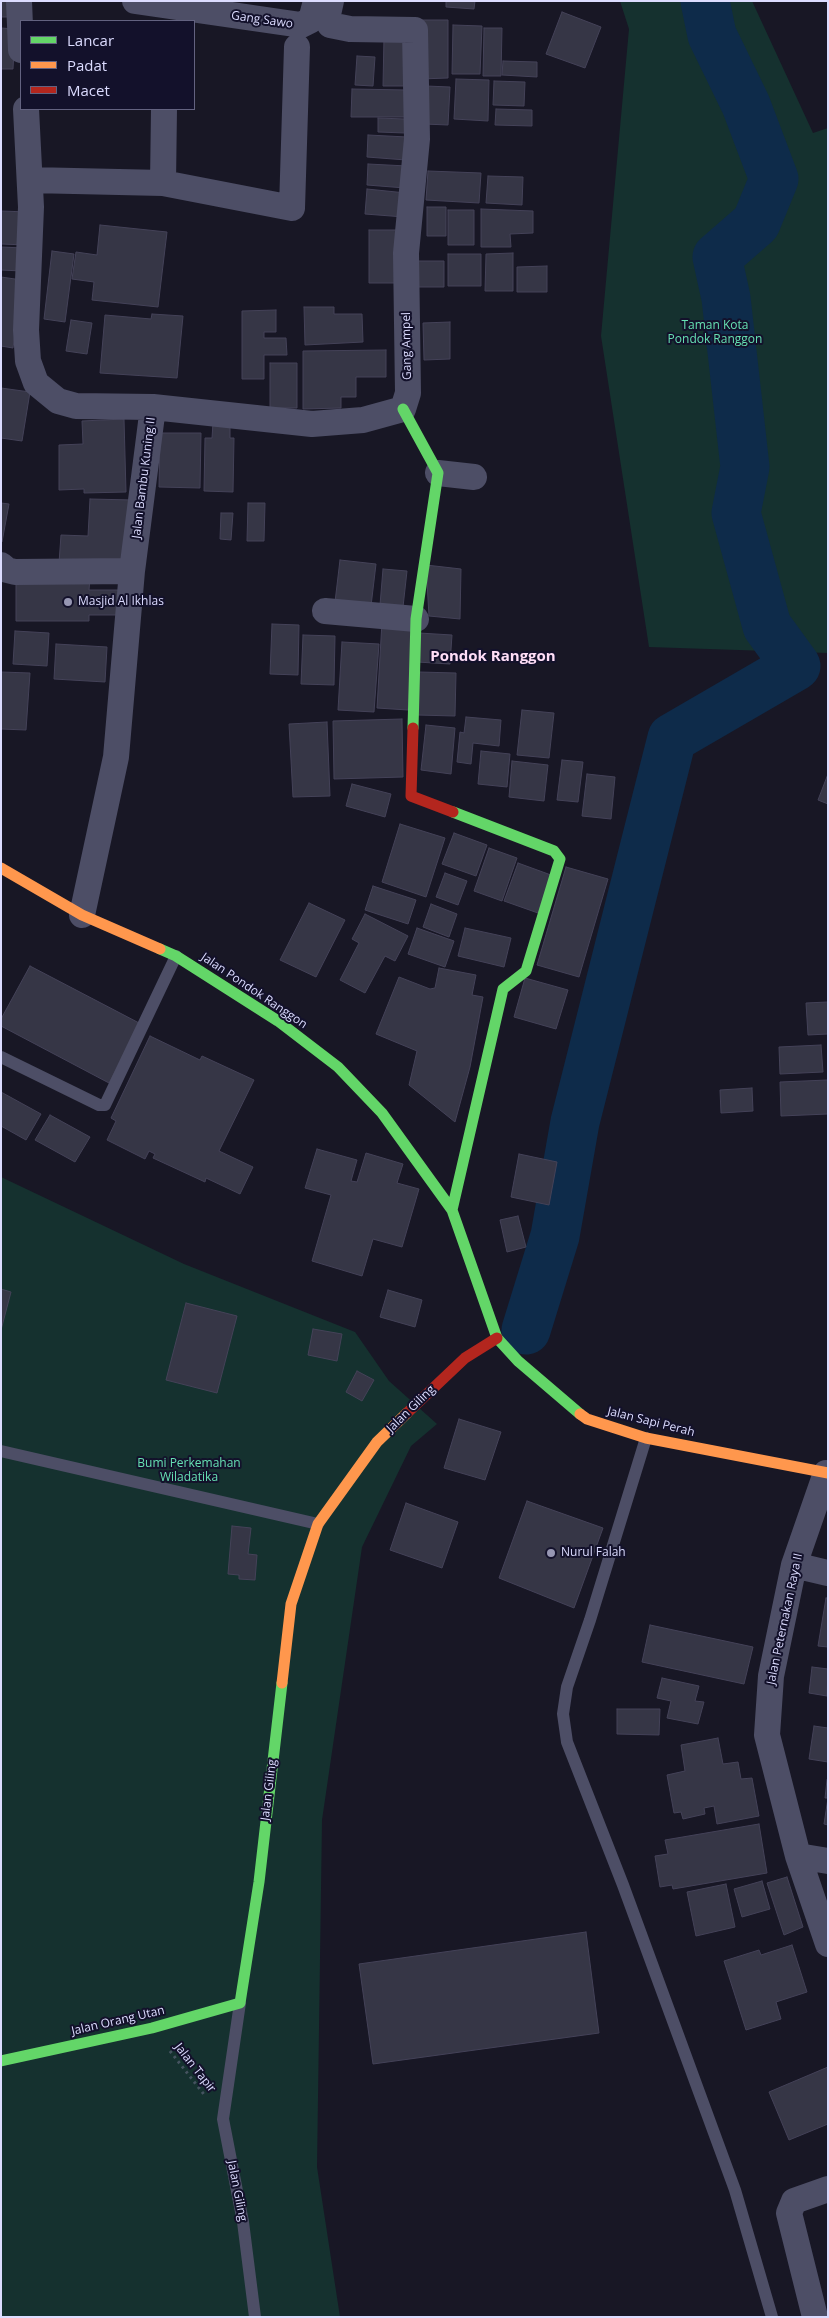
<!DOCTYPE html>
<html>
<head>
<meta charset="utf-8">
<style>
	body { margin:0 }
	#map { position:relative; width:829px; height:2318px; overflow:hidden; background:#181725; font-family:"Open Sans",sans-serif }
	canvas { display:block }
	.frame { position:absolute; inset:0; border:2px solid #dcdcff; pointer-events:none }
	.legend { position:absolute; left:20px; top:20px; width:175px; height:90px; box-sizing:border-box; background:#13112b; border:1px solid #636280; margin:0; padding:6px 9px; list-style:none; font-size:15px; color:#dcdcff }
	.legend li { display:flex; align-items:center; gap:10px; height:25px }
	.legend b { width:25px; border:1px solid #636280 }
</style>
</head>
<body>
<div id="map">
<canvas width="829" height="2318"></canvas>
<div class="frame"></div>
<ul class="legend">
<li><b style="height:6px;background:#63d668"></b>Lancar</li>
<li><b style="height:6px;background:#ff974d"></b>Padat</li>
<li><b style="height:6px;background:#b3261e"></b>Macet</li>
</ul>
</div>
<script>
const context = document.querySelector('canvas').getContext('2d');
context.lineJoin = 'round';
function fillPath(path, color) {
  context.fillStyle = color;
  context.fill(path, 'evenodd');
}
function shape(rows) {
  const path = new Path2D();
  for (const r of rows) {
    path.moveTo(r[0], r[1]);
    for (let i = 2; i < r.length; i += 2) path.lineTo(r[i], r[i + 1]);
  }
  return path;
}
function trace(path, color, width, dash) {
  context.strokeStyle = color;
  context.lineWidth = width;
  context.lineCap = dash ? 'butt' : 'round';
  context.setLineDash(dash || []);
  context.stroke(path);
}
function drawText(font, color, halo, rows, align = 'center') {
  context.font = font + ' "Open Sans",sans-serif';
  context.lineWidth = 4;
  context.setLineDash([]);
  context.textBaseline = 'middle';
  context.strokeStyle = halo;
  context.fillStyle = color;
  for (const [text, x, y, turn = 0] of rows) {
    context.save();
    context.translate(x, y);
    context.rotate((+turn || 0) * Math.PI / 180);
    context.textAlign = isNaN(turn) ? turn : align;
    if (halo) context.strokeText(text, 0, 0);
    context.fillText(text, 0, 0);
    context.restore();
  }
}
const green = shape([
	[620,1,752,1,813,133,828,128,828,653,649,647,601,336,629,29],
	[1,1177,184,1264,355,1332,389,1381,437,1424,411,1446,362,1547,322,1820,317,2167,340,2317,1,2317]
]);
const river = shape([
	[526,1330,555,1236,575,1122,672,738,796,666,767,626,736,513,745,467,726,298,717,257,756,223,774,179,746,105,712,35,705,1]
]);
const building = shape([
	[1,1,16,1,15,17,1,17,1,1],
	[446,1,475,1,474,9,446,7,446,1],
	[562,12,601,27,585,68,546,54,562,12],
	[419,20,448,20,448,78,420,79,419,20],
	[453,25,482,26,480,74,452,74,453,25],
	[1,28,15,29,13,69,1,69,1,28],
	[484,28,502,28,501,76,483,76,484,28],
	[384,37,405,38,404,86,383,86,384,37],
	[357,56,375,57,373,86,355,85,357,56],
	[503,61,537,62,537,77,502,75,503,61],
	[456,79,489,80,488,121,454,119,456,79],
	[494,81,525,82,524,106,493,105,494,81],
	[426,86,450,87,448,125,424,124,426,86],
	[352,89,407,90,407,117,351,117,352,89],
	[496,109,532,110,532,126,495,125,496,109],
	[378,118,405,119,405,133,378,132,378,118],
	[368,135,407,137,406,160,367,157,368,135],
	[368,164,407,166,405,188,367,185,368,164],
	[428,171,481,173,479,203,426,200,428,171],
	[488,176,523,177,522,205,486,203,488,176],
	[367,189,406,193,404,217,365,214,367,189],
	[427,207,446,207,446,236,427,236,427,207],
	[481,209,533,211,533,233,510,234,511,247,481,247,481,209],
	[448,210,474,210,474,245,448,245,448,210],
	[1,211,28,212,26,245,1,244,1,211],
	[100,225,167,232,158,307,92,300,94,282,72,279,76,252,97,255,100,225],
	[369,230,401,230,401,283,369,283,369,230],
	[1,247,23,248,22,271,1,270,1,247],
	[52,251,74,254,65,322,44,319,52,251],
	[513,253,513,291,485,291,486,254,513,253],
	[448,254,481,254,481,286,448,286,448,254],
	[407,261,444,261,444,287,407,287,407,261],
	[547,266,547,292,517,292,517,267,547,266],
	[1,277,22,280,13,348,1,346,1,277],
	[304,307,334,307,334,314,362,314,363,342,305,345,304,307],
	[276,310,276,332,264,332,264,338,286,338,287,355,264,355,264,379,242,379,242,311,276,310],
	[152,314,183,316,177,378,100,373,105,315,151,319,152,314],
	[71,320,92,323,87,354,66,351,71,320],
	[450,322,450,359,424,360,423,323,450,322],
	[386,350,386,377,356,377,356,397,341,397,341,408,303,409,303,351,386,350],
	[270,363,297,363,297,408,270,408,270,363],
	[1,388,30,392,22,441,1,438,1,388],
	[124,419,126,492,84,493,84,489,59,490,59,445,83,444,82,421,124,419],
	[213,423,230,423,230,438,234,438,233,492,204,491,205,438,212,438,213,423],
	[160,433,201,433,200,488,159,487,160,433],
	[90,499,133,500,131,565,59,563,61,535,88,536,90,499],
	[1,503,9,504,2,542,1,542,1,503],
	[248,503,265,503,264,541,247,541,248,503],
	[221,513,233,513,231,540,220,539,221,513],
	[340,560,376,564,371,606,335,602,340,560],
	[426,565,461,569,460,619,429,616,426,565],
	[383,569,407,571,403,607,380,605,383,569],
	[16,577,90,578,89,590,120,590,120,615,89,615,89,621,16,621,16,577],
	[382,622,414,624,408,710,377,708,382,622],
	[272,624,299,625,298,675,270,674,272,624],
	[15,631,49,633,47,666,13,664,15,631],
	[419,633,452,635,450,664,417,662,419,633],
	[303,635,335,636,334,685,301,684,303,635],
	[342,642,379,644,374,712,338,710,342,642],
	[56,644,107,647,105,682,54,679,56,644],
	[1,672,30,673,26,730,1,729,1,672],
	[419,672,456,673,455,716,417,715,419,672],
	[522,710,554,713,549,758,517,755,522,710],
	[466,717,501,720,499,746,473,743,471,764,457,762,460,732,464,733,466,717],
	[402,719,403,777,334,779,333,721,402,719],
	[327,722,330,796,293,797,289,724,327,722],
	[426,725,455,728,451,774,421,770,426,725],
	[481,751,510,754,507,787,478,784,481,751],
	[562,760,583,762,578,802,557,800,562,760],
	[512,761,548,765,544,801,509,797,512,761],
	[587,774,615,777,611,819,582,816,587,774],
	[828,774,828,804,818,800,828,774],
	[352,784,391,794,385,817,346,806,352,784],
	[400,824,445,838,426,897,382,882,400,824],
	[454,833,487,845,476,876,442,864,454,833],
	[489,848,517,858,502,901,474,891,489,848],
	[518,863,551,875,538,913,504,901,518,863],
	[566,867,608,879,579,977,537,965,566,867],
	[445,873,467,881,458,905,436,897,445,873],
	[373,886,416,900,408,924,365,910,373,886],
	[309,903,345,920,316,977,280,960,309,903],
	[431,904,457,914,449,937,423,927,431,904],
	[365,914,408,936,395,961,385,956,365,993,340,980,359,943,352,939,365,914],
	[417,928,454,941,445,967,408,954,417,928],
	[465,928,511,938,504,967,458,956,465,928],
	[30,966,141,1024,109,1083,1,1026,1,1019,30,966],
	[439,968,476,975,472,995,483,997,470,1067,455,1122,409,1085,417,1051,376,1034,399,977,430,989,435,988,439,968],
	[525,978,568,990,556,1029,514,1017,525,978],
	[828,1002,828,1034,808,1035,806,1003,828,1002],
	[150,1036,200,1060,202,1056,254,1080,219,1151,253,1167,240,1194,206,1178,205,1182,153,1158,155,1154,149,1151,145,1159,107,1140,116,1121,111,1118,150,1036],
	[821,1045,823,1072,780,1074,779,1047,821,1045],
	[828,1080,828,1114,781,1116,780,1082,828,1080],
	[752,1088,753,1111,721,1113,720,1090,752,1088],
	[1,1092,41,1114,26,1140,1,1126,1,1092],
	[50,1115,90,1137,75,1162,35,1140,50,1115],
	[317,1149,357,1160,351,1181,357,1182,366,1153,403,1164,397,1183,419,1189,402,1247,373,1239,362,1276,312,1261,331,1195,305,1188,317,1149],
	[519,1154,557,1162,549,1205,511,1197,519,1154],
	[518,1216,526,1247,507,1252,500,1220,518,1216],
	[1,1289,11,1292,1,1330,1,1289],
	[388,1290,422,1300,415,1327,380,1317,388,1290],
	[186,1303,237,1316,217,1393,166,1380,186,1303],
	[313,1329,342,1334,337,1361,308,1355,313,1329],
	[357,1371,374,1380,362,1401,346,1392,357,1371],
	[459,1419,501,1432,485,1480,444,1468,459,1419],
	[527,1501,603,1528,574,1608,499,1578,527,1501],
	[406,1503,458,1522,442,1568,390,1550,406,1503],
	[232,1526,251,1528,248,1554,257,1555,255,1580,239,1579,239,1575,228,1574,232,1526],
	[826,1598,828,1598,828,1647,818,1646,826,1598],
	[650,1625,753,1647,744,1684,642,1662,650,1625],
	[812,1667,828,1669,827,1696,809,1693,812,1667],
	[662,1678,699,1686,695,1701,704,1702,698,1724,667,1718,671,1701,657,1698,662,1678],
	[617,1709,660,1709,659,1735,617,1734,617,1709],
	[814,1726,828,1728,828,1762,809,1759,814,1726],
	[718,1738,723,1764,738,1762,741,1779,752,1778,759,1816,717,1824,714,1806,704,1808,705,1814,683,1819,681,1812,674,1813,667,1775,685,1771,681,1745,718,1738],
	[827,1780,828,1781,828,1825,824,1824,828,1798,825,1798,827,1780],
	[759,1824,767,1873,673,1889,672,1885,660,1887,655,1856,668,1854,665,1840,759,1824],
	[787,1877,803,1927,784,1935,767,1883,787,1877],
	[762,1881,770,1909,742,1917,734,1889,762,1881],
	[726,1884,735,1927,696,1936,687,1892,726,1884],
	[586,1932,599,2033,373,2064,359,1964,586,1932],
	[792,1945,807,1992,776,2002,781,2019,746,2030,724,1961,759,1950,761,1955,792,1945],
	[828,2067,828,2124,789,2140,769,2092,828,2067]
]);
const path = shape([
	[170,2051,206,2097]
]);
const lane = shape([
	[1,1057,99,1105,105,1105,176,956],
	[646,1438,590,1620,567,1687,563,1714,567,1742,623,1885,735,2190,772,2317],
	[1,1451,318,1524],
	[240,2003,223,2119,243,2222,255,2317]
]);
const street = shape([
	[19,1,21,50],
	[135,1,301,25,311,20,316,1],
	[26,109,31,207,26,330,28,361,36,383,58,401,76,406,153,407,132,571,116,757,82,915],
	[30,180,163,183,292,208,297,47],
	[163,183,164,109],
	[153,407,312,424,363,420,403,409,408,393,406,253,417,139,415,30,350,29,330,25,327,19,331,1],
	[438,473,474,477],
	[1,565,7,570,15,572,132,571],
	[325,611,416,619],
	[826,1473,794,1565,771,1676,767,1735,798,1856,828,1944],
	[794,1565,828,1573],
	[798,1856,828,1861],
	[815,2317,789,2213,794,2201,828,2189]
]);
const fast = shape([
	[403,409,438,473,416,619,413,728],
	[160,949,176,956,278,1021,338,1067,382,1113,452,1210,497,1338,518,1361,580,1414],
	[452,1210,503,989,526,971,560,859,554,851,453,812],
	[1,2061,152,2028,240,2003,259,1882,282,1683]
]);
const slow = shape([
	[1,868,82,915,160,949],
	[580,1414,587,1419,646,1438,828,1473],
	[282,1683,291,1604,318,1524,377,1442,407,1413]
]);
const jam = shape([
	[413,728,411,796,453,812],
	[407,1413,465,1358,497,1338]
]);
const markers = [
	[68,602,5,"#9797b3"],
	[551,1553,5,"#9797b3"]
];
const streetNames = [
	["Gang Sawo",262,20,8],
	["Gang Ampel",407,346,-91],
	["Jalan Bambu Kuning II",144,478,-83],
	["Jalan Pondok Ranggon",254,991,34],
	["Jalan Giling",411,1409,-44],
	["Jalan Sapi Perah",651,1422,14],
	["Jalan Peternakan Raya II",785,1619,-78],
	["Jalan Giling",269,1790,-83],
	["Jalan Orang Utan",118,2021,-13],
	["Jalan Tapir",195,2068,52],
	["Jalan Giling",237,2191,79]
];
const parkNames = [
	["Taman Kota",715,326],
	["Pondok Ranggon",715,340],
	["Bumi Perkemahan",189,1464],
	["Wiladatika",189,1478]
];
const poiNames = [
	["Masjid Al Ikhlas",78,602],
	["Nurul Falah",561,1553]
];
const quarterNames = [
	["Pondok Ranggon",493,657]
];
fillPath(green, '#15312f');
trace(river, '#0e2b4a', 49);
fillPath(building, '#363646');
trace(building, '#444258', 1);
trace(path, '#455360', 3, [2.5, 4]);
trace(lane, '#4d4e66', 12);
trace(street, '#4d4e66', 26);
trace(fast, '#63d668', 11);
trace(slow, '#ff974d', 11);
trace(jam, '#b3261e', 11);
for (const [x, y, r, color] of markers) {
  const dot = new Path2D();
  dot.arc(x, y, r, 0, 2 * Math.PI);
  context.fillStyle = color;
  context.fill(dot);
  trace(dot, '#13112b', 2);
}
drawText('12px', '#dcdcff', '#13112b', streetNames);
drawText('12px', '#66e1b3', '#13112b', parkNames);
drawText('12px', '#dcdcff', '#13112b', poiNames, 'left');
drawText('bold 15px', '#ffdef7', '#13112b', quarterNames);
</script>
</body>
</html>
